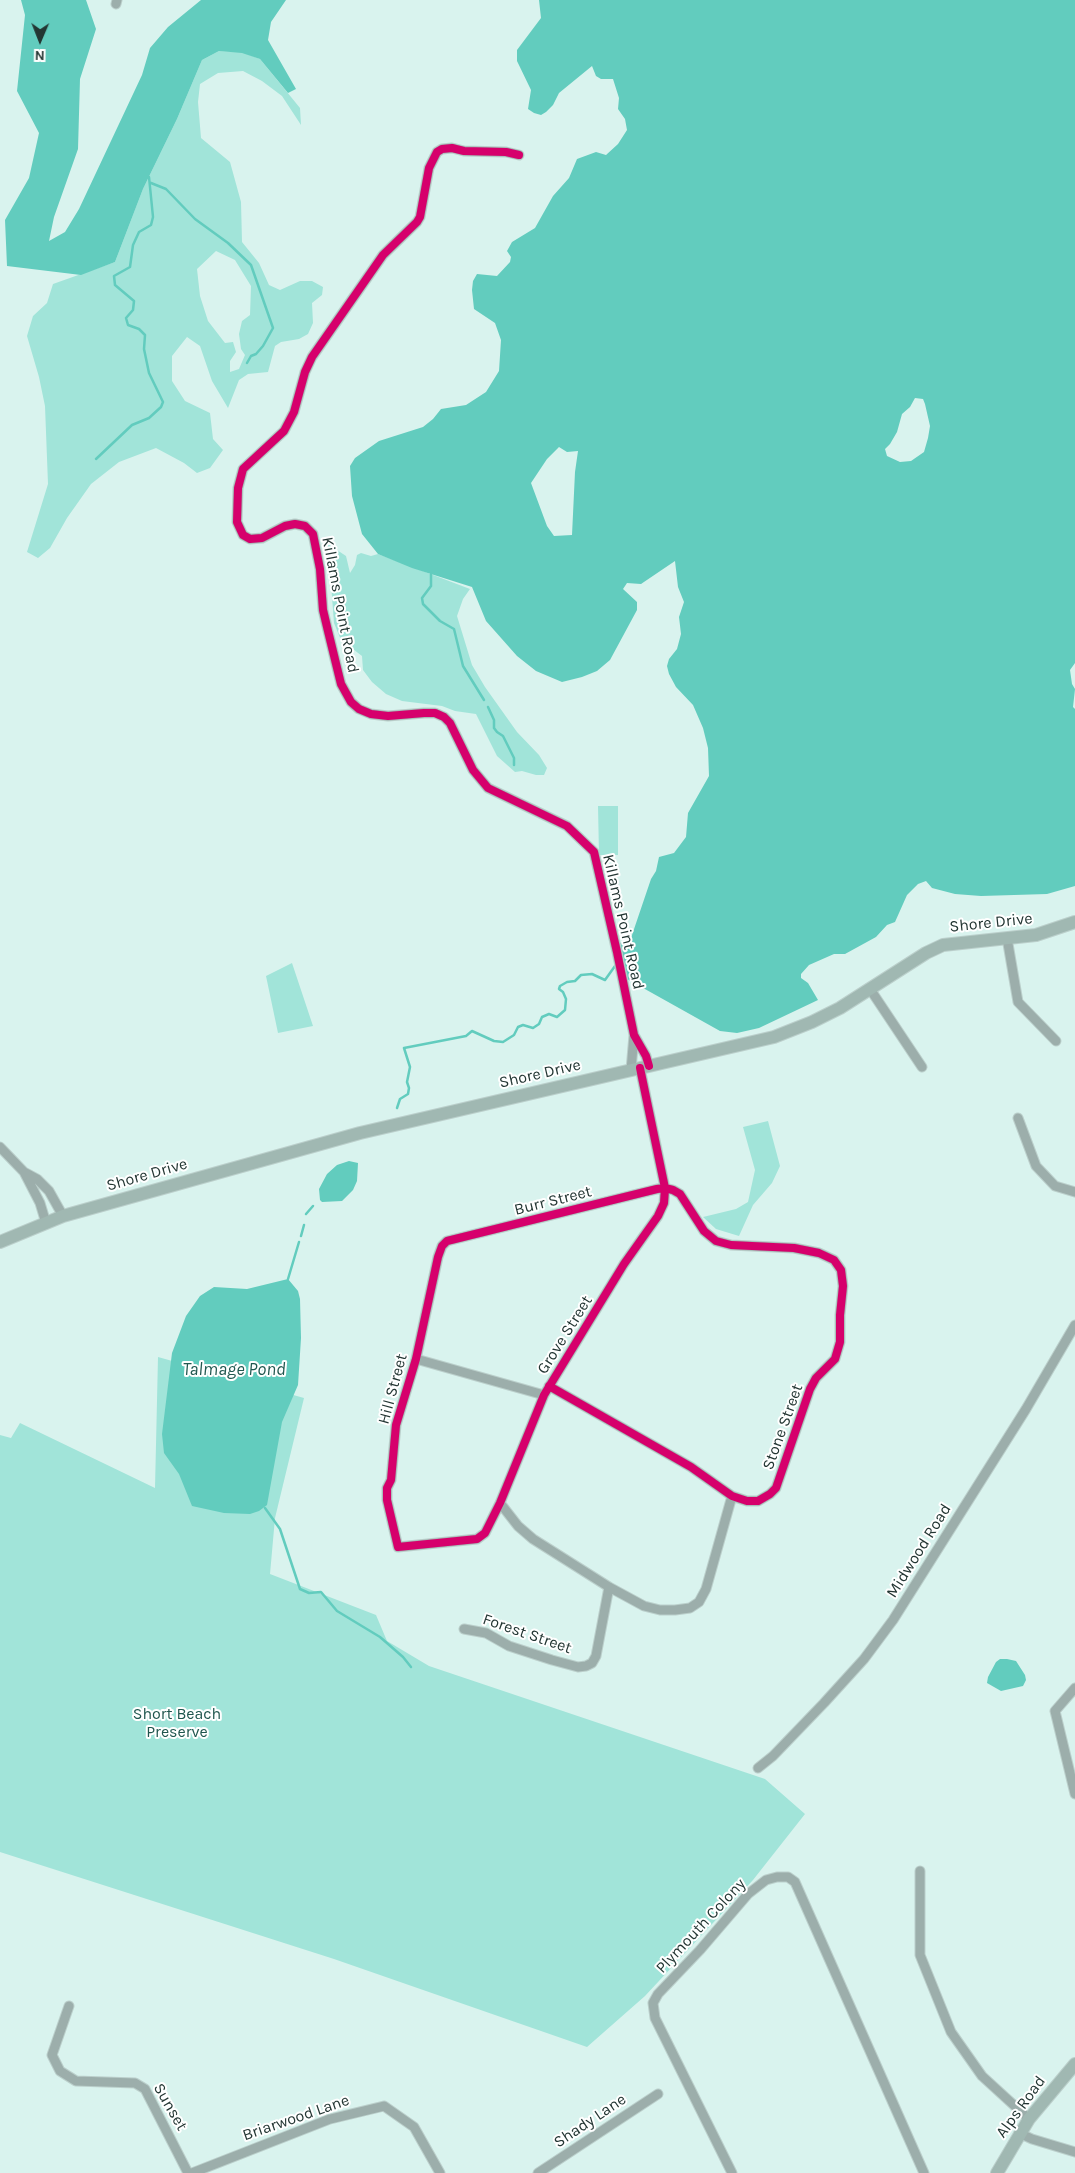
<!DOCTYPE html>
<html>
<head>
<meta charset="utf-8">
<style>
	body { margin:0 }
	#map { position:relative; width:1075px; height:2173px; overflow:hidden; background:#d9f3ee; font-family:Karla,sans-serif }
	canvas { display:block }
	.north { position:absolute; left:15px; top:15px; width:50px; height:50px; -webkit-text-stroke:4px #fff; paint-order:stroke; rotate:181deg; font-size:14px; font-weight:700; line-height:20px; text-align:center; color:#233633 }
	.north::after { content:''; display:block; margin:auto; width:18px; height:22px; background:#233633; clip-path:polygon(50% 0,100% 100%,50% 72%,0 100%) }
</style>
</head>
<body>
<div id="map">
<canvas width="1075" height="2173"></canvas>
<div class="north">N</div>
</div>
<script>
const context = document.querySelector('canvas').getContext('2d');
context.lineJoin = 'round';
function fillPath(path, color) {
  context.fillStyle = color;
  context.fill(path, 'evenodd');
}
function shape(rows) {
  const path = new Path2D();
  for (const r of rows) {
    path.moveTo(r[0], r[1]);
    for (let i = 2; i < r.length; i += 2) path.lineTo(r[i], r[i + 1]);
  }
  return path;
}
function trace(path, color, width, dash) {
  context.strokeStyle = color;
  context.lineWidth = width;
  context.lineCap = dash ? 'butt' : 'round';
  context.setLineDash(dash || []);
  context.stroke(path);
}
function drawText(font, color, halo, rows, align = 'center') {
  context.font = font + ' Karla,sans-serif';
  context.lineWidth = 4;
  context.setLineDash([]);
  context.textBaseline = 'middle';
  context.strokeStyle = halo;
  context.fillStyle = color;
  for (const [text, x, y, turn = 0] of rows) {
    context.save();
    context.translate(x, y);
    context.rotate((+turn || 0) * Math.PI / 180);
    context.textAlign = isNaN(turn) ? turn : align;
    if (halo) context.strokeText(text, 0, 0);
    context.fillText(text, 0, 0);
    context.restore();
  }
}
const green = shape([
	[219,51,242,52,260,59,300,108,301,125,282,96,262,81,243,71,218,73,200,84,198,102,201,138,230,162,241,202,242,242,259,263,269,285,280,290,300,281,312,281,323,287,322,295,312,303,313,323,308,334,299,339,281,342,275,346,268,372,248,374,239,380,228,408,212,381,200,346,187,337,172,356,172,381,185,401,210,413,213,439,223,450,210,468,197,473,184,463,156,448,119,462,91,484,67,518,50,548,38,558,27,552,48,484,45,406,39,377,27,336,33,316,47,303,53,284,115,262,143,189,177,119,202,60],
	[216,251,235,260,251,286,250,315,242,321,239,334,241,349,245,355,239,369,230,372,230,361,236,352,233,342,225,343,208,321,200,296,197,269],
	[328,544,346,556,350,573,355,565,357,555,361,553,371,556,378,554,470,589,463,599,457,616,472,665,485,687,517,732,539,755,547,768,544,775,536,775,522,771,515,772,497,756,476,714,455,711,442,706,402,701,386,694,372,682,363,670,362,656,341,640,334,623],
	[598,806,618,806,618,855,599,855],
	[292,963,313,1026,278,1033,266,976],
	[768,1121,780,1166,772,1183,753,1205,739,1236,716,1229,703,1217,736,1209,748,1202,755,1170,743,1127],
	[158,1357,304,1398,275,1518,270,1574,376,1615,387,1641,429,1666,765,1779,805,1814,753,1880,645,1996,587,2047,334,1959,0,1852,0,1435,11,1438,20,1423,155,1488]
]);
const water = shape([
	[21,0,86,0,96,29,80,79,78,149,54,217,49,241,65,232,79,209,142,75,150,48,168,27,201,0,286,0,271,22,268,40,296,89,288,93,260,59,242,53,219,51,202,60,177,119,143,189,115,262,81,275,7,266,5,220,29,178,39,133,17,91,25,15],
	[539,0,1075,0,1075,663,1070,670,1072,684,1075,689,1073,707,1075,709,1075,886,1047,894,981,896,955,894,932,888,926,881,918,884,907,895,895,922,887,925,876,937,845,954,834,954,809,965,801,974,801,978,808,983,818,1000,759,1028,737,1033,720,1031,627,979,620,943,631,938,651,879,656,871,659,857,674,853,686,837,688,813,709,776,708,748,703,728,693,705,676,687,669,674,667,666,669,659,677,649,681,634,679,617,684,602,678,587,675,561,641,584,627,583,623,589,637,602,637,610,610,660,597,671,582,677,562,682,536,671,517,656,486,621,472,587,412,568,378,554,362,534,352,496,350,466,355,458,379,441,423,427,433,419,441,409,466,405,486,392,499,371,501,340,495,323,474,309,472,290,473,281,477,274,497,276,510,262,511,257,507,251,512,242,535,228,553,196,569,178,577,159,596,152,606,155,618,144,627,130,625,119,618,109,619,98,613,79,601,79,596,76,592,66,559,93,553,105,546,112,541,115,534,113,528,109,531,90,517,61,517,50,541,18],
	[915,398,923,399,925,404,930,426,928,438,924,452,911,461,900,462,887,456,885,449,890,444,897,432,902,414,910,407],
	[559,447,567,452,578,451,575,472,572,535,554,536,547,526,531,483,547,459],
	[349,1161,358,1163,357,1181,353,1190,342,1201,322,1202,320,1200,319,1189,327,1174,337,1165],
	[288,1279,298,1291,300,1299,301,1338,298,1385,282,1422,267,1505,259,1511,250,1514,224,1513,192,1506,179,1474,164,1453,162,1434,172,1353,186,1316,200,1296,214,1287,247,1289],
	[1000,1659,1007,1659,1016,1661,1025,1675,1026,1680,1023,1686,1001,1691,987,1683,988,1677,996,1662]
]);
const stream = shape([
	[151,183,166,189,195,219,228,243,251,265,273,328,263,346,256,354,251,356,247,363],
	[96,459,132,425,149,418,161,407,163,402,149,373,144,349,145,335,139,329,128,325,126,318,133,310,134,301,115,285,114,276,130,267,133,245,139,232,151,225,153,217,149,177],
	[431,574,431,586,422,598,423,604,440,621,454,629,463,666,484,700],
	[488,707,494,720,494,728,497,732,503,736,514,758,514,765],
	[397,1108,400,1099,408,1094,409,1088,407,1082,410,1067,404,1048,466,1036,472,1031,494,1041,503,1042,514,1035,518,1027,523,1025,533,1028,539,1024,542,1017,549,1014,557,1017,565,1010,566,999,563,992,559,989,560,986,567,982,575,981,581,975,592,974,605,980,615,966],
	[306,1214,313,1206],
	[301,1236,304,1225],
	[288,1279,299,1242],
	[265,1508,280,1529,300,1589,309,1593,321,1592,337,1611,380,1637,403,1657,411,1667]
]);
const street = shape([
	[116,4,117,0],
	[519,155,506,152,464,151,452,148,442,149,437,152,429,168,420,217,417,222,383,255,312,357,305,372,294,412,284,431,243,469,238,488,237,522,243,535,250,539,262,538,285,526,295,524,305,526,313,534,320,569,323,610,328,631,341,684,351,702,359,709,371,714,388,716,424,713,435,713,444,717,450,723,473,770,488,788,567,826,594,852,617,952,634,1035,646,1056,649,1066],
	[1007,938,1018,1002,1056,1041],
	[870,989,922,1067],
	[631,1070,634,1035],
	[1018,1118,1036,1166,1055,1186,1075,1192],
	[0,1147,24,1172,37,1179,49,1191,63,1216],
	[24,1172,40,1203,46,1223],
	[416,1359,544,1395],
	[549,1386,691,1467,732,1496,747,1501,758,1501,770,1494,776,1488,810,1389,816,1378,835,1359,840,1342,840,1315,843,1286,841,1270,834,1260,819,1253,794,1248,731,1245,716,1241,704,1231,680,1194,673,1190,665,1188,657,1189,447,1241,442,1246,438,1257,416,1359,396,1425,391,1480,387,1488,387,1500,398,1547,477,1539,485,1533,500,1503,544,1395,624,1264,658,1216,664,1203,665,1188,640,1068],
	[500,1503,518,1526,533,1539,609,1587,644,1606,660,1610,675,1610,690,1608,699,1602,706,1589,732,1496],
	[464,1629,486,1633,509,1646,552,1660,578,1667,586,1666,592,1663,596,1656,609,1587],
	[1075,1688,1055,1711,1075,1794],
	[758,1768,773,1756,824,1703,864,1659,893,1620,1026,1409,1075,1325],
	[920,1871,920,1955,951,2032,982,2076,1029,2119],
	[69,2006,52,2055,60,2071,76,2081,135,2083,145,2089,188,2173],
	[1019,2133,1032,2139,1075,2152],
	[192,2173,330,2119,384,2106,414,2127,440,2173],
	[538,2173,658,2094],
	[732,2173,655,2018,653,2003,658,1994,700,1950,748,1894,766,1880,777,1877,788,1877,795,1882,924,2173]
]);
const secondary = shape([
	[0,1242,63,1216,360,1133,774,1037,812,1022,840,1008,926,953,943,945,1036,935,1075,922],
	[997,2173,1029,2119,1075,2064]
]);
const cycleway = shape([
	[519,155,506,152,464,151,452,148,442,149,437,152,429,168,420,217,417,222,383,255,312,357,305,372,294,412,284,431,243,469,238,488,237,522,243,535,250,539,262,538,285,526,295,524,305,526,313,534,320,569,323,610,328,631,341,684,351,702,359,709,371,714,388,716,424,713,435,713,444,717,450,723,473,770,488,788,567,826,594,852,617,952,634,1035,646,1056,649,1066],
	[549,1386,691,1467,732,1496,747,1501,758,1501,770,1494,776,1488,810,1389,816,1378,835,1359,840,1342,840,1315,843,1286,841,1270,834,1260,819,1253,794,1248,731,1245,716,1241,704,1231,680,1194,673,1190,665,1188,657,1189,447,1241,442,1246,438,1257,416,1359,396,1425,391,1480,387,1488,387,1500,398,1547,477,1539,485,1533,500,1503,544,1395,624,1264,658,1216,664,1203,665,1188,640,1068]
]);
const streetNames = [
	["Killams Point Road",340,605,79],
	["Killams Point Road",623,922,77],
	["Shore Drive",991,923,-6],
	["Shore Drive",540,1074,-13],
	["Shore Drive",147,1175,-16],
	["Burr Street",553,1201,-14],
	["Grove Street",565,1335,-58],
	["Hill Street",393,1389,-75],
	["Stone Street",783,1427,-70],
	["Midwood Road",919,1551,-58],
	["Forest Street",527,1634,19],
	["Plymouth Colony",701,1926,-47],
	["Sunset",170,2107,60],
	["Alps Road",1021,2107,-54],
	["Briarwood Lane",296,2118,-19],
	["Shady Lane",590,2121,-34]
];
const parkNames = [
	["Short Beach",177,1714],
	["Preserve",177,1732]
];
const waterNames = [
	["Talmage Pond",234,1370]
];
fillPath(green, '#a1e4d9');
fillPath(water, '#62ccbe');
trace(stream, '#62ccbe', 2.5);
trace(street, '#bbcfcb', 11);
trace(secondary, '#bbcfcb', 14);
trace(street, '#9caeab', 9);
trace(secondary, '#a0b8b2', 12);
trace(cycleway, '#d6006c', 8);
drawText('16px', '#233633', '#fff', streetNames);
drawText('16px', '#1f564e', '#fff', parkNames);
drawText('italic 18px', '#215850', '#fff', waterNames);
</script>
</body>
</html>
